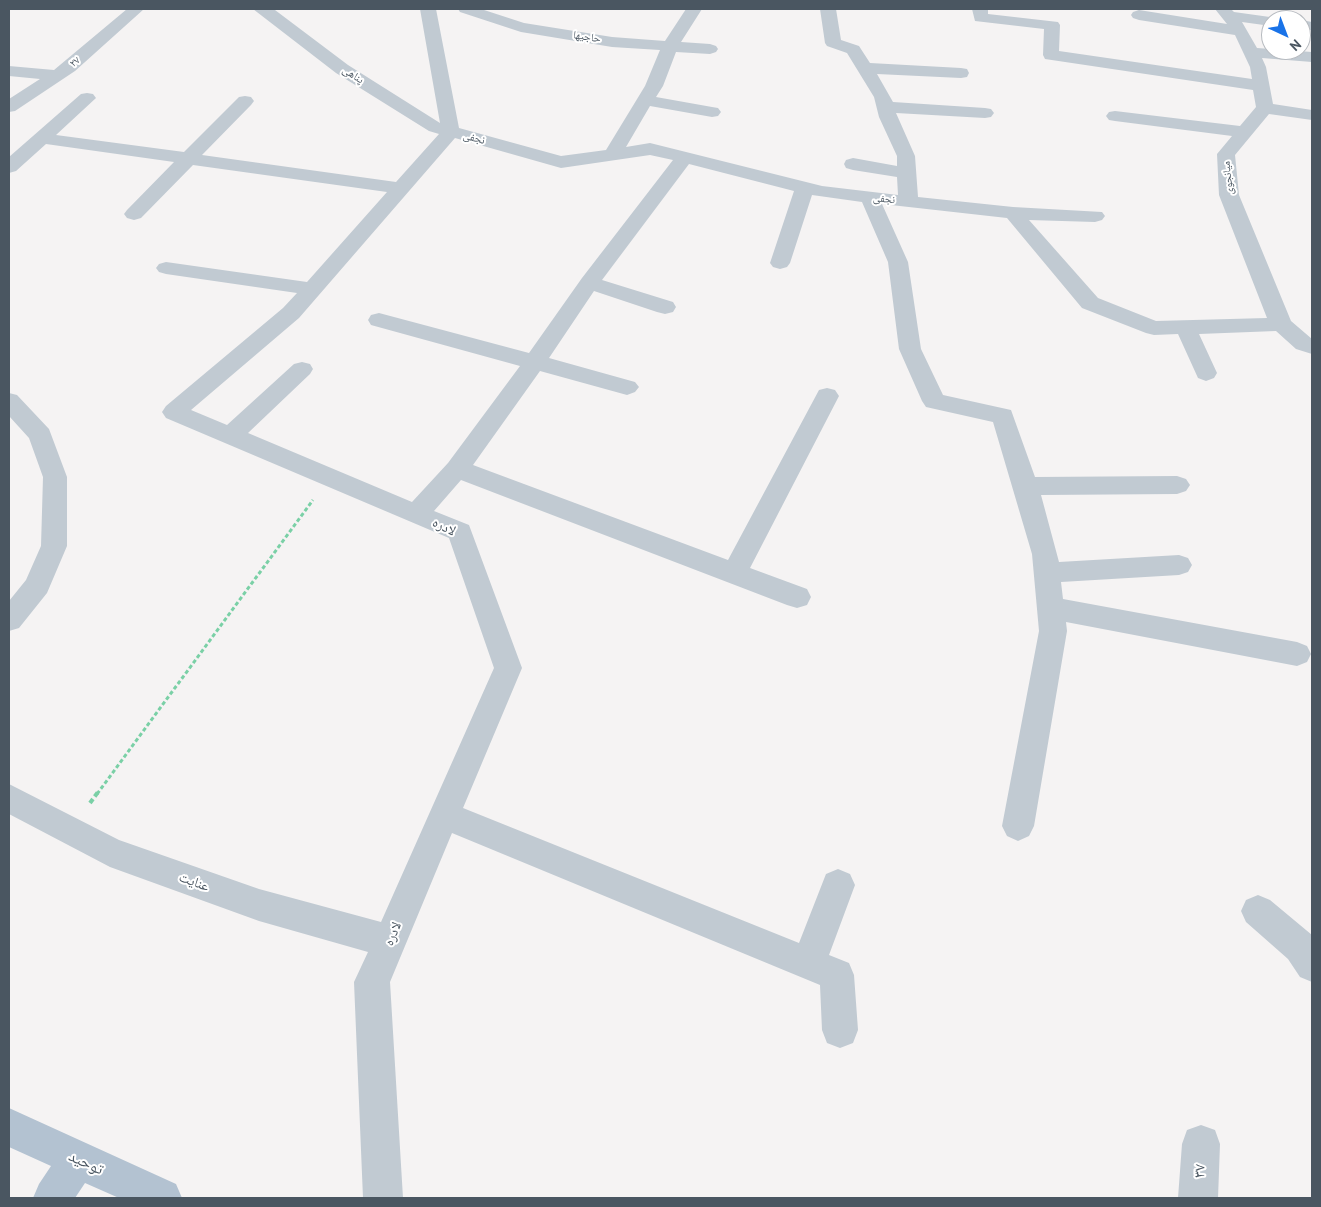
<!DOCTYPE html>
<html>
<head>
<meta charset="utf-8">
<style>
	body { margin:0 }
	#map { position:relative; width:1321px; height:1207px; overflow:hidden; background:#f5f3f3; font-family:"PT Sans",sans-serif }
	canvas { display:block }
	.frame { position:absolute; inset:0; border:10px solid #4a5661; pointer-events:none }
	.north { position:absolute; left:1261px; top:10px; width:50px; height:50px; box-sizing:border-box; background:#fff; border:1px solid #b7bbc0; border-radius:50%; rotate:137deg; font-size:14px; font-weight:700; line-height:20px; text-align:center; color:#4a5661 }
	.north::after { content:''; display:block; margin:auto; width:18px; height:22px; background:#1a73e8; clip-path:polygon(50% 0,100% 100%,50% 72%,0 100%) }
</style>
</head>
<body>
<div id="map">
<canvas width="1321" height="1207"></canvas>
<div class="frame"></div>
<div class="north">N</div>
</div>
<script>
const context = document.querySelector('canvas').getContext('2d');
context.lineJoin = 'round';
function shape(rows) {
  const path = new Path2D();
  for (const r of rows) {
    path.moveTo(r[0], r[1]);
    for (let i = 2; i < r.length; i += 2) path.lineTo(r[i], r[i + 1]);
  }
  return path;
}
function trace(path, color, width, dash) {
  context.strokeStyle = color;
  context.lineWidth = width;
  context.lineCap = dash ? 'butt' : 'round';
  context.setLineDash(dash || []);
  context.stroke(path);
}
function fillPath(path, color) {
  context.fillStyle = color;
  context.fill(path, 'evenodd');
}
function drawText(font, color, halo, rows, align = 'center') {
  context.font = font + ' "PT Sans","Noto Naskh Arabic",sans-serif';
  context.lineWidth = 4;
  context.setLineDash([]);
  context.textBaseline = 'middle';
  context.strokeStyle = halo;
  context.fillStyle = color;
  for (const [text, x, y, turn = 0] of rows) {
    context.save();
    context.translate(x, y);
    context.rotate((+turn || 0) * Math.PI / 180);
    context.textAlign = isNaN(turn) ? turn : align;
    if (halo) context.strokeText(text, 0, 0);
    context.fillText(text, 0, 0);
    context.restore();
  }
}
const pathFar1 = shape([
	[97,794,313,500]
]);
const path = shape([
	[90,803,98,792]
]);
const minor = shape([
	[127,9,144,9,75,71,15,111,9,112,9,99,40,79,9,76,9,66,54,70,127,9],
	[253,9,275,10,348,65,440,123,420,9,436,9,459,128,561,156,606,150,645,86,660,50,612,47,521,32,460,12,458,9,481,9,524,23,612,37,665,41,686,9,702,9,681,42,710,44,716,46,718,49,716,52,710,54,676,52,663,86,656,97,712,107,718,108,721,112,718,116,712,117,650,106,626,147,650,143,822,186,898,195,897,177,853,170,846,168,844,164,846,160,853,158,897,166,897,156,879,117,874,97,847,53,827,46,825,43,820,9,836,9,841,40,859,46,870,63,961,68,967,69,969,73,967,77,961,78,877,74,893,102,985,108,991,109,994,113,991,117,985,118,896,113,915,156,918,197,1013,207,1102,212,1105,216,1102,220,1095,222,1029,220,1098,298,1156,321,1267,318,1219,195,1217,154,1232,136,1115,121,1109,120,1106,116,1109,112,1115,111,1240,126,1256,107,1253,90,1045,59,1043,55,1044,29,975,21,972,9,988,9,988,14,1058,22,1060,25,1059,51,1252,79,1250,67,1235,35,1139,20,1133,18,1131,15,1133,12,1139,10,1227,24,1215,9,1231,9,1234,12,1277,18,1278,20,1271,20,1271,26,1242,22,1257,48,1312,52,1312,62,1262,58,1266,67,1273,104,1312,110,1312,120,1269,114,1235,155,1239,195,1291,321,1312,339,1312,354,1296,349,1276,331,1199,334,1217,373,1214,378,1206,381,1198,378,1178,334,1154,335,1146,333,1082,308,1007,218,882,204,908,262,921,349,943,395,1011,410,1035,477,1177,476,1186,479,1190,485,1186,491,1177,494,1041,495,1059,562,1179,555,1188,558,1192,565,1188,572,1179,575,1061,582,1063,599,1297,642,1307,646,1311,654,1307,662,1297,666,1066,622,1067,631,1034,826,1029,836,1018,841,1007,836,1002,826,1039,631,1032,554,993,422,926,407,922,401,899,349,888,262,862,202,812,195,790,263,787,267,780,269,773,267,770,263,794,191,689,164,602,280,673,302,676,307,673,312,665,314,657,312,594,291,549,358,635,382,639,387,635,392,627,395,540,371,473,465,728,560,819,390,827,388,835,390,839,396,750,568,807,589,811,597,807,605,797,608,787,605,461,480,434,511,469,525,522,668,463,808,799,943,826,874,838,869,850,874,855,885,829,955,849,963,854,975,858,1030,853,1043,840,1048,827,1043,822,1030,820,985,452,833,390,982,403,1198,363,1198,354,982,368,952,259,921,110,867,9,814,9,784,119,840,259,889,381,922,494,668,449,538,166,418,162,412,166,406,283,308,297,293,166,274,159,272,156,268,159,264,166,262,307,282,387,192,193,165,141,218,134,220,127,218,124,214,127,210,174,162,46,144,16,171,9,173,9,157,81,94,87,93,93,94,96,98,56,135,184,152,239,97,245,96,251,97,254,101,251,105,202,155,396,182,439,134,429,131,336,73,253,9],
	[455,138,561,168,650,155,673,160,582,278,529,353,379,313,371,315,368,320,371,325,520,366,448,463,412,502,248,433,310,374,313,369,310,364,302,362,294,364,227,425,191,410,299,318,455,138],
	[1301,20,1312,22,1312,30,1301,30,1301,20],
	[9,393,17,395,49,429,67,477,67,546,47,593,19,628,9,631,9,601,26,580,41,546,43,477,29,438,9,416,9,393],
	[1258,895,1270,900,1312,935,1312,982,1300,977,1288,959,1246,922,1241,911,1246,900,1258,895],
	[1201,1125,1215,1130,1220,1144,1218,1198,1178,1198,1182,1144,1187,1130,1201,1125]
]);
const major = shape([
	[9,1108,176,1184,182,1198,119,1198,85,1183,75,1198,33,1198,39,1184,51,1166,9,1147,9,1108]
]);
const farStreetnames = [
	["حاجیها",587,37,9],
	["۲۷",75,62,-40],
	["پناهی",353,75,33],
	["نجفی",474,138,15],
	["میانجوی",1228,178,-96],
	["نجفی",884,199,6]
];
const streetNames = [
	["لادره",444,527,26],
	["عنایت",194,882,20],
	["لادره",393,934,-67]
];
const nearStreetnames = [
	["توحید",86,1163,25],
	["۳۷",1200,1171,-88]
];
trace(pathFar1, '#7ad0a6', 3, [4, 2.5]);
trace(path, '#7ad0a6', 4, [5, 3]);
fillPath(minor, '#c1cad2');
fillPath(major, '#b3c2d1');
drawText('11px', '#4a5661', '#fff', farStreetnames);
drawText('14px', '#4a5661', '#fff', streetNames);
drawText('16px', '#4a5661', '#fff', nearStreetnames);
</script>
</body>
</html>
